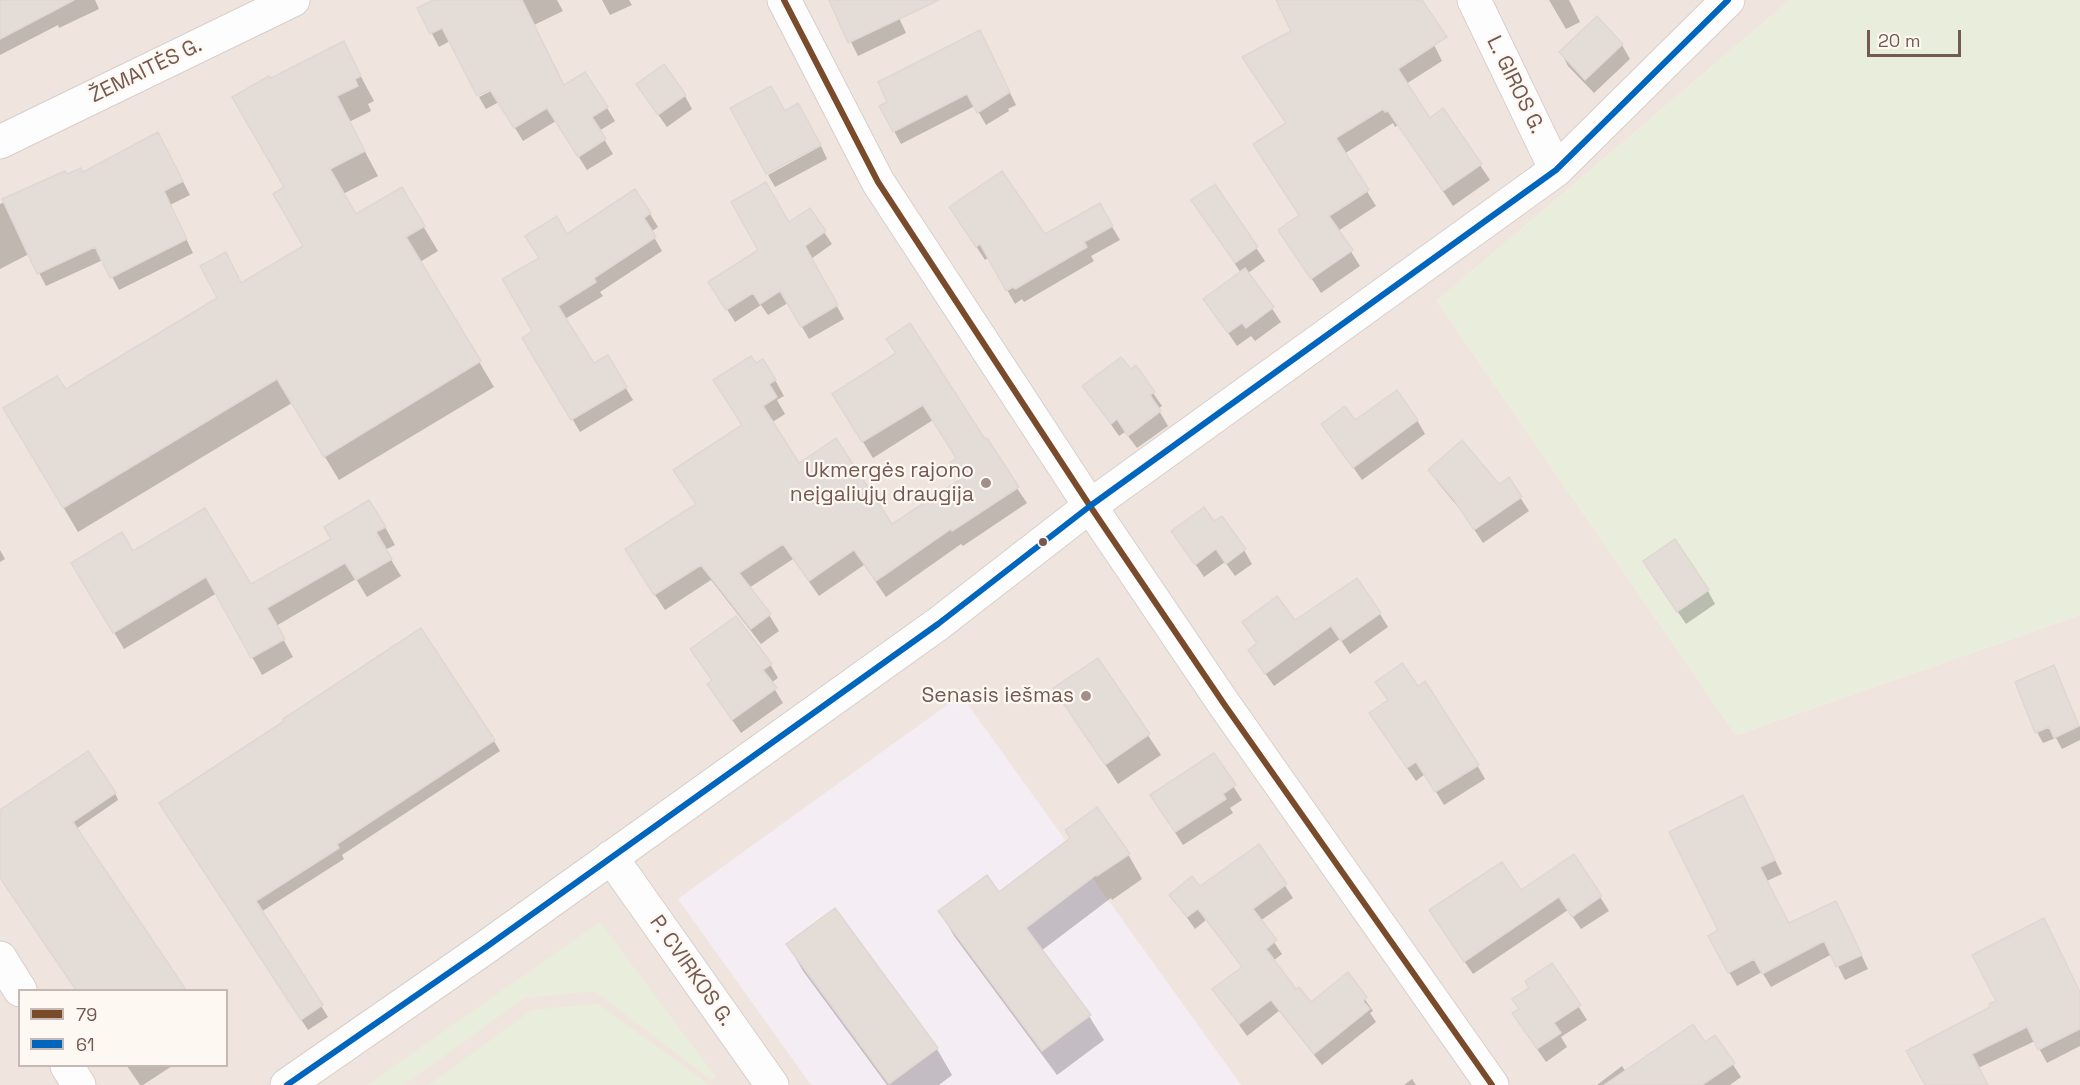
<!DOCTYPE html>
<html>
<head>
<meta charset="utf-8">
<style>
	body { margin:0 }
	#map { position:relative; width:2080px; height:1085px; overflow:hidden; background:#f8f3f0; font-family:"Space Grotesk",sans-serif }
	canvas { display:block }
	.legend { position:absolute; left:18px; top:989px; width:210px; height:78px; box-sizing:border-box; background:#fdf8f2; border:2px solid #c6b8b2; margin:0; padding:8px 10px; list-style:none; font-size:18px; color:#745951 }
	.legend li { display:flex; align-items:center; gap:12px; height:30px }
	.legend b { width:30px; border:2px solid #c6b8b2 }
	.scale { position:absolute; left:1867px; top:30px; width:94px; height:27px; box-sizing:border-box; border:3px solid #745951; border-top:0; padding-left:8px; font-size:18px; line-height:21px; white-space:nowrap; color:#745951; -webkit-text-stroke:4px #fdf8f2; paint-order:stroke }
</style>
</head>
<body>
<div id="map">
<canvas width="2080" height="1085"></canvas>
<ul class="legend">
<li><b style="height:8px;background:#7a4b2a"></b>79</li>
<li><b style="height:8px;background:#0065bd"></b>61</li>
</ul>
<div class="scale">20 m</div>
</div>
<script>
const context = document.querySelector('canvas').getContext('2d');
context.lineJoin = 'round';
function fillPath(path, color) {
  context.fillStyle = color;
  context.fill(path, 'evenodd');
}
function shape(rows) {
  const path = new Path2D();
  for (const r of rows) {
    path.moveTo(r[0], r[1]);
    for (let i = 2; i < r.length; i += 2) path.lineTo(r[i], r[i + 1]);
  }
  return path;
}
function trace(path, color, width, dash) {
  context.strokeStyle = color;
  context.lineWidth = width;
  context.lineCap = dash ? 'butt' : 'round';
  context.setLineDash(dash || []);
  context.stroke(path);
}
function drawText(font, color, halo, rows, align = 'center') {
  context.font = font + ' "Space Grotesk",sans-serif';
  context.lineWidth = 4.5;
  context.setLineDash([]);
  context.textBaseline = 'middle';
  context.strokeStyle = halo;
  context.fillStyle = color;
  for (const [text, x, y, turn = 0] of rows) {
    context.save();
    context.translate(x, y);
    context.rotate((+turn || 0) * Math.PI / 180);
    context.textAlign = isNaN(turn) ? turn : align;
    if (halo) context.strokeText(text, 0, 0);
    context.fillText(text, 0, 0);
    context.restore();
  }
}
const residential = shape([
	[0,0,1790,0,1437,301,1736,735,2080,615,2080,1085,0,1085],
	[20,990,226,990,226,1066,20,1066]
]);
const education = shape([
	[961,695,1241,1085,811,1085,678,899]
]);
const green = shape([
	[1790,0,2080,0,2080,615,1736,735,1437,301],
	[600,922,716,1077,711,1080,595,991,524,998,404,1085,367,1085],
	[598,1004,710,1085,429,1085,532,1010]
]);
const shadow = shape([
	[0,0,95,0,99,9,59,28,58,25,0,55],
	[437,0,557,0,563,11,534,25,565,87,585,74,607,108,615,121,599,131,613,154,587,170,556,121,523,141,499,102,486,109,479,97,497,88,450,41,439,47,419,9],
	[602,0,629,0,632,5,610,15],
	[830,0,891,0,906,33,858,56],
	[1288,0,1412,0,1442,61,1406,84,1429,120,1443,110,1490,180,1453,206,1398,125,1395,127,1393,123,1344,154,1376,206,1338,231,1360,266,1321,293,1280,231,1300,216,1263,160,1287,124,1293,31],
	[1549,0,1569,0,1580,22,1566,29],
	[1597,18,1622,45,1630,59,1594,93,1568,66,1561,52],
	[343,43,374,101,368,104,371,111,349,122,378,176,343,194,356,216,401,189,438,251,420,262,494,387,339,480,292,403,78,532,19,433,65,392,219,299,225,254,239,277,237,277,243,291,305,247,286,188,270,80],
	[986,45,1016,105,1008,109,1009,111,986,125,975,106,901,144,881,107],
	[685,96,692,109,667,127,646,98],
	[821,146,827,159,775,187,768,175],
	[165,147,190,195,170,205,193,253,119,290,103,260,46,286,29,254,0,269,0,204,67,176,83,174],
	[1214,186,1265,261,1248,273,1281,322,1255,341,1251,336,1237,346,1205,299,1241,273,1193,201],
	[1099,205,1120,240,1091,256,1094,261,1024,302,1022,299,1015,304,989,257,985,260,951,208,1044,236],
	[809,210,832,244,811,259,844,319,809,339,788,303,768,315,761,305,735,322,718,295,760,250,788,224],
	[650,214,658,227,651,232,662,251,600,292,603,296,565,319,594,365,607,357,633,400,580,432,524,338,534,332,541,259,567,236],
	[897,354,985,441,1027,503,963,546,961,544,886,597,864,565,819,596,793,559,749,588,769,615,779,631,761,644,711,580,665,610,636,566,697,505,743,426,724,397,775,380,784,396,777,400,785,414,771,423,798,465,892,526,962,480,957,459,933,420,873,458,843,410],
	[1135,367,1162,406,1158,409,1168,426,1137,448,1125,432,1119,436,1084,386,1130,371],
	[1417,420,1425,434,1362,480,1323,424],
	[1430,470,1499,486,1508,479,1529,511,1483,543,1464,514,1438,483],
	[1213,523,1244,550,1252,564,1235,576,1225,562,1204,577,1173,531],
	[385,527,395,545,385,550,401,576,367,597,356,579,276,626,293,657,262,675,217,593,124,649,73,564,133,553,251,586],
	[0,550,5,559,0,562],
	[1653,575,1708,591,1715,604,1686,624],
	[1380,614,1388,627,1350,654,1340,639,1274,686,1258,663,1257,644,1244,623,1295,622],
	[692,649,770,664,778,678,771,683,783,703,741,733,717,698,713,681],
	[1098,660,1161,755,1118,784,1055,689],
	[2054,667,2080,727,2080,740,2062,749,2056,738,2043,743,2037,732],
	[1377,683,1477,765,1485,779,1444,805,1425,774,1416,781,1379,727,1388,701],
	[494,741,500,751,342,855,344,859,261,912,328,1017,308,1030,167,814],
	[1213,755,1242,800,1230,808,1233,813,1183,845,1160,809],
	[115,793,118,800,76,829,184,990,77,990,0,876,0,812],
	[1750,810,1782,874,1767,881,1789,924,1843,916,1868,969,1845,980,1832,954,1771,987,1762,972,1737,986,1729,972,1720,931],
	[1259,846,1293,898,1260,921,1282,954,1273,961,1296,991,1310,1004,1348,975,1373,1011,1370,1013,1376,1022,1322,1065,1279,1011,1247,1036,1214,989,1243,968,1206,920,1195,929,1171,895,1200,888],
	[1128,854,1142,879,1112,900,1111,898,1041,951,1089,1016,1104,1040,1057,1075,954,936,940,911],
	[1574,856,1609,911,1581,929,1568,910,1473,974,1439,924,1521,892],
	[788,945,937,1049,952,1075,939,1085,887,1085,803,971],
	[1552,965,1587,1020,1561,1037,1567,1047,1546,1062,1522,1027,1520,1010,1531,988],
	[2080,992,2080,1046,2047,1063,2035,1041,1978,1068,1987,1085,1926,1085,1998,1001],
	[1715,1037,1741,1077,1730,1085,1597,1085,1622,1066,1626,1072,1705,1044],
	[127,1066,172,1066,143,1085,140,1085],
	[1412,1079,1416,1085,1404,1085]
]);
const building = shape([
	[0,0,74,0,0,39,0,0],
	[433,0,522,0,564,85,585,72,608,107,592,117,606,139,578,157,547,108,514,128,490,90,477,96,442,28,430,34,417,8,433,0],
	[829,0,939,0,848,43,829,0],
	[1276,0,1422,0,1447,37,1398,69,1430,118,1443,108,1482,164,1443,191,1388,111,1385,112,1383,109,1336,138,1369,190,1329,216,1353,250,1311,279,1278,230,1299,215,1253,144,1286,123,1242,57,1291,31,1276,0],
	[1597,16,1623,44,1585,80,1559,52,1597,16],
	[980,30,1010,92,977,113,967,94,893,132,879,106,887,102,878,82,980,30],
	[344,41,361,76,355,79,358,86,337,96,365,151,330,169,356,214,402,187,425,226,406,237,481,361,324,457,277,379,63,508,3,408,57,376,66,389,217,298,200,266,226,252,241,283,303,246,273,194,284,187,232,97,269,76,271,78,344,41],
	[664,64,686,95,658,115,636,84,664,64],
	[771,86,785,111,798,103,821,145,766,174,730,108,771,86],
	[158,132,183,181,164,191,187,239,110,278,95,247,37,274,2,199,65,171,67,174,81,168,83,172,158,132],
	[1002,171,1045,234,1100,203,1113,226,1084,242,1087,247,1015,289,1013,287,1006,291,980,244,976,247,949,207,1002,171],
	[766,182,789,222,810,208,826,231,805,246,838,305,801,327,780,291,760,304,753,293,726,310,708,282,758,250,731,202,766,182],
	[1215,184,1258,247,1235,263,1191,200,1215,184],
	[635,189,651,213,644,218,656,237,594,278,596,282,558,306,594,363,608,355,627,387,571,420,522,338,532,331,502,279,539,258,525,236,557,216,567,234,635,189],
	[1245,268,1274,307,1246,328,1242,323,1228,333,1203,299,1245,268],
	[910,323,985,439,987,438,1019,487,952,531,951,529,876,581,854,550,809,581,783,544,739,573,771,614,751,629,701,565,654,595,625,549,696,504,673,470,742,425,713,380,751,356,756,363,763,359,776,380,769,384,777,397,763,406,799,463,836,438,892,524,961,479,950,462,956,458,923,405,862,442,832,394,896,353,886,339,910,323],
	[1121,357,1131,369,1136,365,1155,392,1150,395,1161,411,1128,436,1117,419,1111,424,1082,386,1121,357],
	[1397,390,1418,420,1353,468,1321,424,1345,406,1355,420,1397,390],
	[1462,440,1499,484,1509,477,1522,497,1474,530,1454,500,1428,470,1462,440],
	[369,500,386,527,376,532,392,559,356,580,345,563,267,608,285,639,251,658,206,577,113,633,71,563,122,532,133,551,205,508,251,584,331,539,324,527,369,500],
	[1204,507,1214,521,1222,516,1246,549,1226,564,1216,549,1195,565,1171,531,1204,507],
	[1675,539,1709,590,1677,612,1643,561,1675,539],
	[1357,578,1381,613,1341,641,1331,626,1265,674,1248,650,1257,643,1242,622,1277,596,1295,620,1357,578],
	[736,616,772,664,763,670,777,688,732,720,707,684,712,680,690,649,736,616],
	[421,628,495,740,337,844,339,848,256,901,323,1005,301,1020,159,803,284,721,283,719,421,628],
	[1098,658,1150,734,1105,765,1053,688,1098,658],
	[1402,663,1418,686,1425,681,1479,765,1435,792,1416,762,1407,768,1369,713,1388,700,1375,682,1402,663],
	[2054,665,2079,726,2054,738,2049,727,2035,733,2015,682,2054,665],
	[88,751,116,793,73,822,186,990,76,990,0,878,0,810,88,751],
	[1214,753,1236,785,1223,794,1226,799,1175,832,1150,795,1214,753],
	[1743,795,1775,860,1760,867,1789,923,1836,901,1862,955,1836,967,1824,941,1762,974,1754,959,1728,973,1708,936,1718,930,1669,832,1743,795],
	[1097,807,1130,854,1097,876,1096,875,1026,928,1091,1015,1042,1051,938,911,987,875,999,892,1070,838,1065,830,1097,807],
	[1259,844,1287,884,1253,909,1277,940,1266,949,1296,989,1299,987,1311,1002,1348,972,1367,997,1363,1001,1370,1009,1314,1054,1271,1000,1239,1024,1212,989,1242,967,1198,909,1187,917,1169,895,1192,876,1200,886,1259,844],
	[1574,854,1602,896,1572,917,1559,897,1464,962,1429,910,1502,862,1521,890,1574,854],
	[835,908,938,1048,889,1084,786,944,835,908],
	[2044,918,2080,992,2080,1029,2038,1050,2027,1027,1972,1054,1988,1085,1925,1085,1906,1051,1990,1007,1989,1004,1996,1001,1972,955,2044,918],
	[1552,963,1581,1005,1554,1023,1561,1033,1537,1049,1512,1013,1519,1009,1512,999,1529,988,1525,981,1552,963],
	[1693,1024,1705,1042,1715,1035,1735,1063,1702,1085,1604,1085,1693,1024]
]);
const minor = shape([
	[784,0,878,182,1090,506,1224,704,1492,1085],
	[1474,0,1556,170],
	[0,142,293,0],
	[611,857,772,1085],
	[0,958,20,990],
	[67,1066,79,1085],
	[287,1085,489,945,938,624,1090,506,1556,170,1728,0]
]);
const bus1 = shape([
	[784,0,878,182,1090,506,1224,704,1492,1085]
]);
const bus2 = shape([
	[287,1085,489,945,938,624,1090,506,1556,170,1728,0]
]);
const markers = [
	[986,483,6,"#a28f89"],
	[1043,542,5,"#745951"],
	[1086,696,6,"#a28f89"]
];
const streetNames = [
	["ŽEMAITĖS G.",146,71,-26],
	["L. GIROS G.",1515,85,64],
	["P. CVIRKOS G.",691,971,55]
];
const poiNames = [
	["Ukmergės rajono",974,471],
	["neįgaliųjų draugija",974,495],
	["Senasis iešmas",1074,696]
];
fillPath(residential, '#f0e5de');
fillPath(education, '#f4edf4');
fillPath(green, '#e8eddc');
fillPath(shadow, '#0003');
fillPath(building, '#e4dcd7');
trace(building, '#e0d6d2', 1.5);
trace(minor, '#d6cfcc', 35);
trace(minor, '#fefdfd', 33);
trace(bus1, '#7a4b2a', 6);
trace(bus2, '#0065bd', 6);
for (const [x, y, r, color] of markers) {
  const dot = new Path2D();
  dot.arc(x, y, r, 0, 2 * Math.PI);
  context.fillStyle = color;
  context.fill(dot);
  trace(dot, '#fdf8f2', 2);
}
drawText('21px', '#745951', '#fdf8f2', streetNames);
drawText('21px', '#745951', '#fdf8f2', poiNames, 'right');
</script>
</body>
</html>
